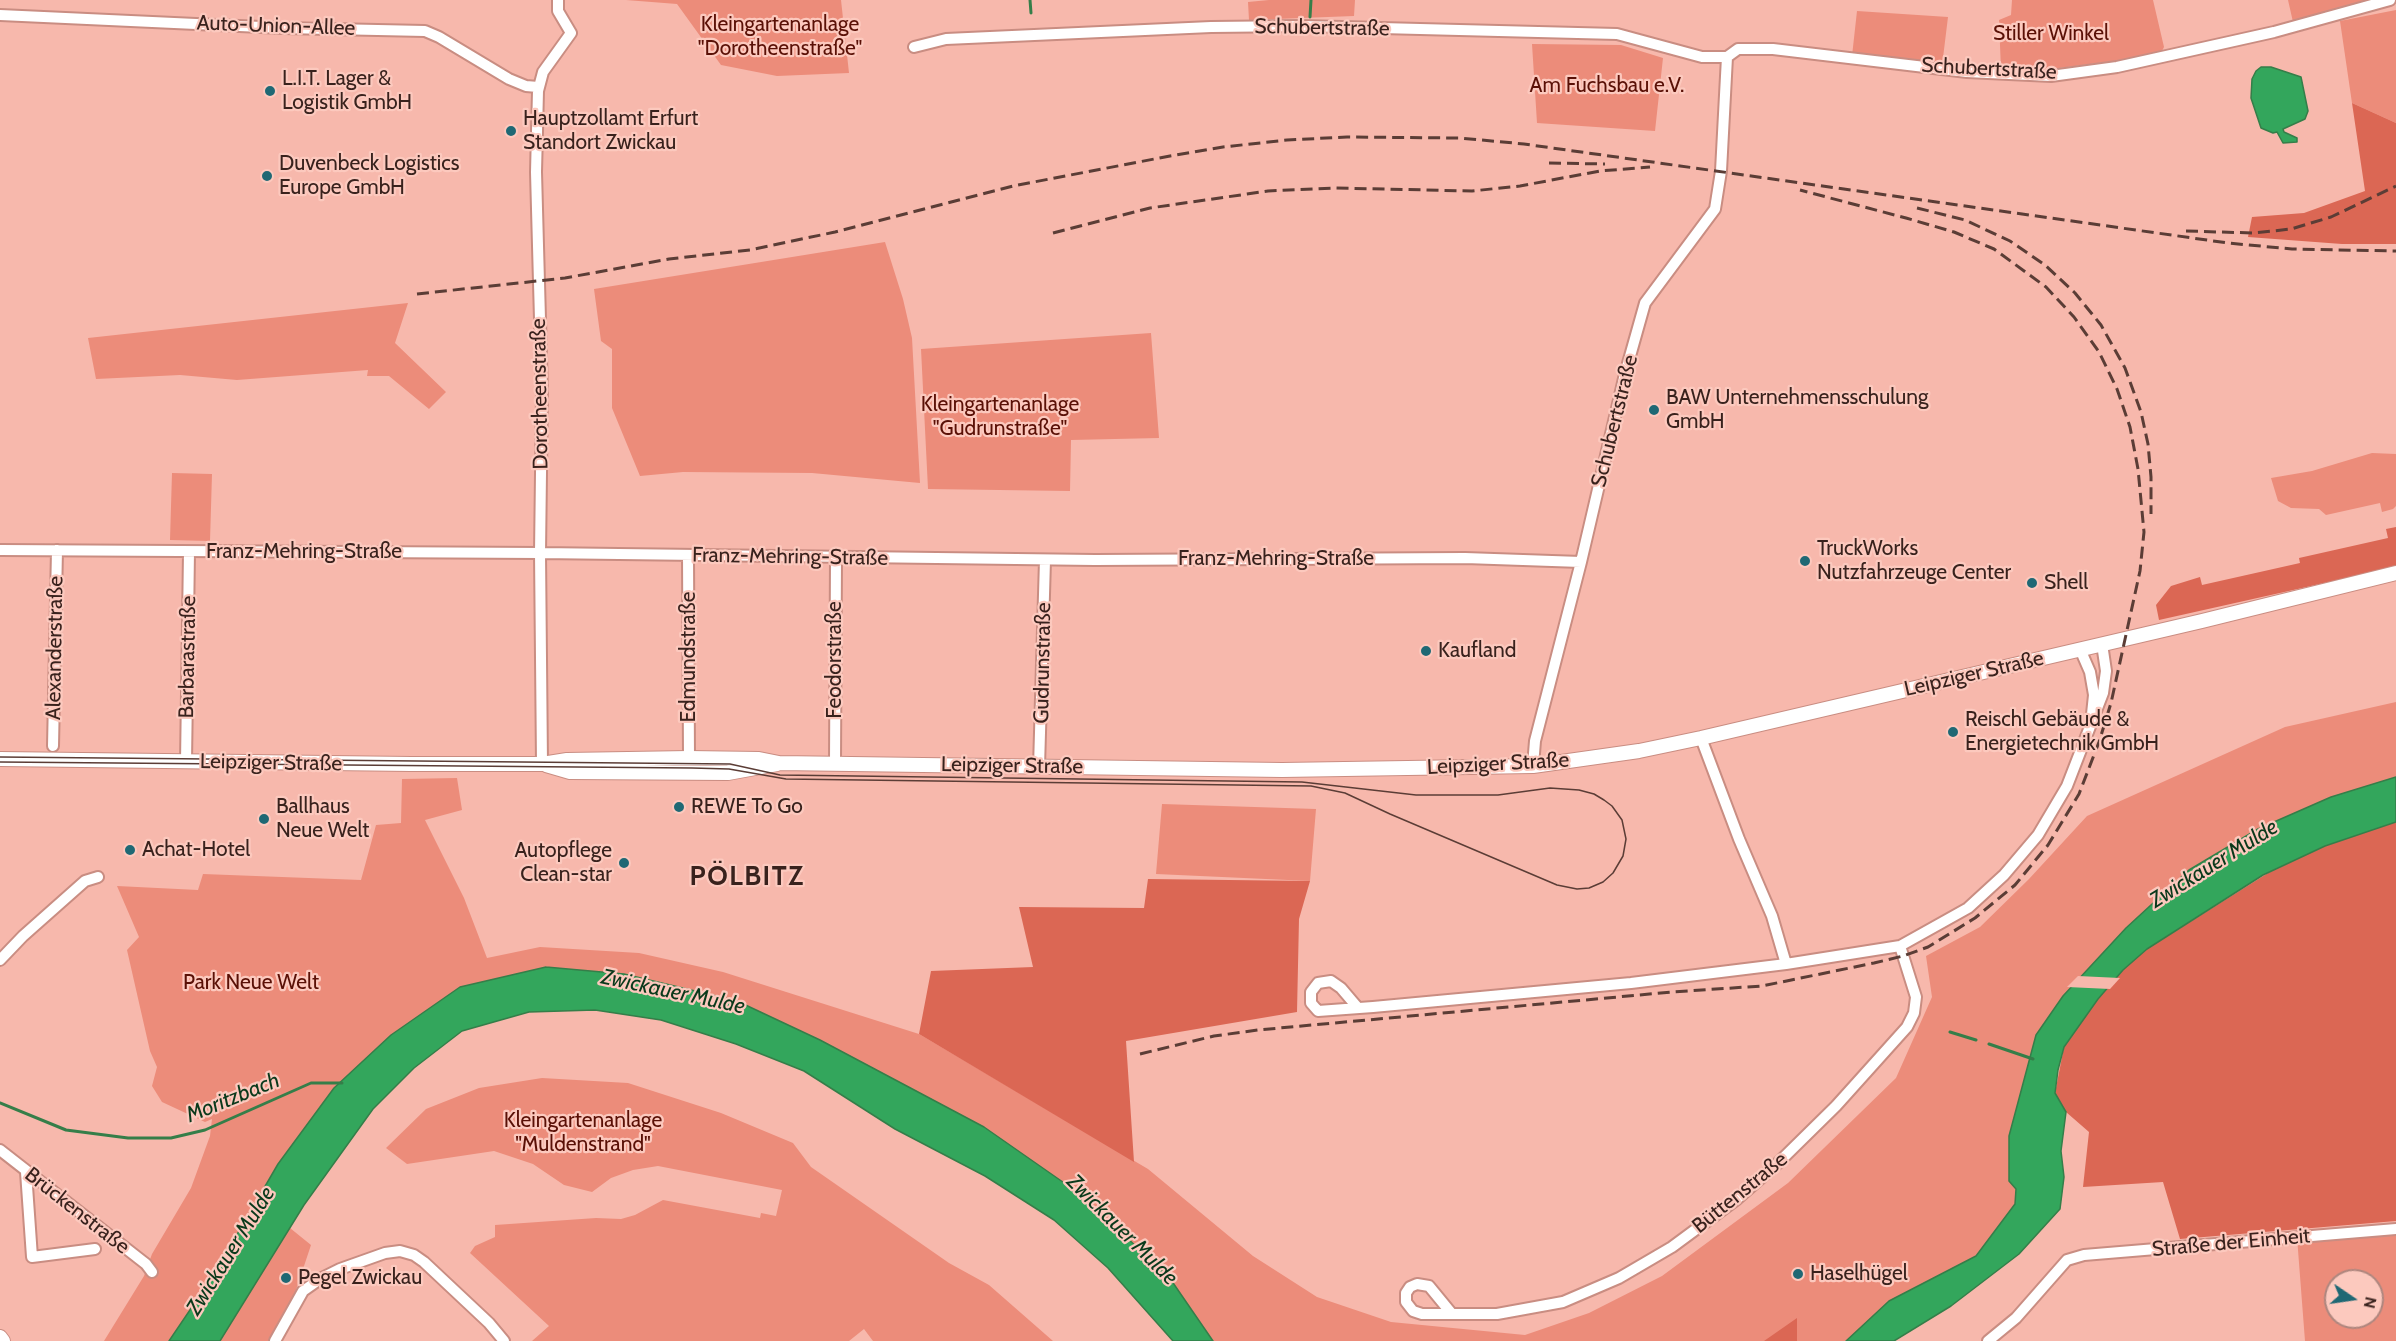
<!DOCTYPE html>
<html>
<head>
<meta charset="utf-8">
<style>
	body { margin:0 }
	#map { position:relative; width:2396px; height:1341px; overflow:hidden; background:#f7b8ac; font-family:Cabin,sans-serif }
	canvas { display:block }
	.north { position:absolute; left:2324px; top:1269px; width:60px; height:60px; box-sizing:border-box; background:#fcc9be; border:2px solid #ae867e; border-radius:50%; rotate:103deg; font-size:16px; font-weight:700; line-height:24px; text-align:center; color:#39221d }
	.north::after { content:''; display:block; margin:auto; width:21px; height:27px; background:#1f6874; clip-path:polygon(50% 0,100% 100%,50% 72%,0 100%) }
</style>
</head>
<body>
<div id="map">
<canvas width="2396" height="1341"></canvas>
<div class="north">N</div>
</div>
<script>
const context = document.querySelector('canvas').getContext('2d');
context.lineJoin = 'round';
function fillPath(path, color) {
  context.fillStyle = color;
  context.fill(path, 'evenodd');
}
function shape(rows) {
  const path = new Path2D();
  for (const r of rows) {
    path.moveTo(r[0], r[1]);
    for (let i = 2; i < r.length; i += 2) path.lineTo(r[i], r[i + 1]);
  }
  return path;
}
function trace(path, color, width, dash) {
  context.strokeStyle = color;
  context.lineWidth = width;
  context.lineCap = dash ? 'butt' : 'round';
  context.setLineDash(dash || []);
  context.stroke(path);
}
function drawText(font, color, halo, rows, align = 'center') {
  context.font = font + ' Cabin,sans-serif';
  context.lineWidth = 4.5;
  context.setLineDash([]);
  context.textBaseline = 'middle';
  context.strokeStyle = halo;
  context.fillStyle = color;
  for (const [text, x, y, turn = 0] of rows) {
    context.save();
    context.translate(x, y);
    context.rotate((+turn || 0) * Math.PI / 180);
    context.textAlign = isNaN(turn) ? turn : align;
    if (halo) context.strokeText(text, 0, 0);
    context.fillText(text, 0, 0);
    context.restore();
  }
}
const green = shape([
	[626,0,841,0,849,73,777,76,721,65,677,4],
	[1269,0,1355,0,1354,16,1249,20,1248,2],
	[2012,0,2153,0,2164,47,2160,55,2052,69,2001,70,1999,20,2011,15],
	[2288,0,2369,0,2293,22],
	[2396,10,2396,123,2352,103,2340,21],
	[1857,11,1948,17,1942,66,1852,56],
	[1532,44,1621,45,1663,58,1655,131,1537,123],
	[885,242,903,299,912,338,920,483,812,473,683,472,640,476,612,408,612,349,601,341,594,289],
	[408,303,395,343,446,392,429,409,389,376,367,376,368,370,237,380,180,375,96,379,88,338],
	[1151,333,1159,438,1071,440,1070,491,928,489,921,349],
	[2372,453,2396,454,2396,506,2393,509,2382,512,2380,503,2326,515,2319,509,2291,508,2278,501,2271,478,2312,471],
	[172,473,212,474,210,541,170,540],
	[2396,702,2396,777,2331,797,2258,829,2189,870,2126,928,2063,996,2036,1035,2009,1136,2009,1181,2016,1189,2015,1204,1976,1256,1889,1301,1846,1341,1213,1341,1169,1277,737,1001,624,974,546,967,278,1164,211,1279,169,1341,104,1341,144,1276,152,1254,191,1188,210,1136,212,1119,205,1122,162,1102,152,1086,157,1067,150,1051,127,950,139,937,117,886,198,890,203,874,361,880,376,825,401,823,402,779,457,778,462,810,425,820,464,898,487,958,540,947,639,953,723,972,919,1034,1148,1169,1253,1256,1317,1297,1391,1322,1525,1335,1589,1313,1662,1276,1788,1183,1896,1078,1932,997,1926,956,1980,927,2029,879,2087,816,2285,727],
	[1162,804,1316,809,1310,881,1156,874],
	[542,1078,628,1083,721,1113,793,1143,811,1167,949,1263,989,1285,1053,1341,873,1341,864,1329,849,1341,532,1341,549,1326,470,1253,475,1246,495,1237,495,1225,596,1218,621,1219,635,1215,663,1200,760,1218,761,1213,776,1216,782,1190,658,1166,633,1170,611,1178,592,1192,564,1185,533,1164,494,1151,407,1164,386,1148,426,1109,479,1088],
	[290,1228,311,1245,296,1290,270,1341,220,1341],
	[2396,1231,2396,1341,2305,1341,2297,1237],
	[2336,1281,2372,1281,2372,1317,2336,1317]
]);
const forest = shape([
	[2352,103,2396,123,2396,244,2342,244,2248,237,2252,217,2304,213,2365,191],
	[2396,527,2396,567,2159,620,2156,605,2171,586,2200,577,2202,585,2300,563,2299,558,2388,538,2386,529],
	[2396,822,2396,1221,2180,1239,2163,1182,2083,1187,2089,1132,2066,1112,2055,1093,2064,1047,2098,999,2123,970,2147,949,2268,873,2325,846],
	[1148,879,1310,881,1299,919,1297,1012,1126,1041,1134,1162,919,1034,931,971,1033,967,1019,907,1144,908],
	[1797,1318,1797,1341,1764,1341]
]);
const water = shape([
	[2261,67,2271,67,2301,77,2308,111,2305,119,2283,129,2284,132,2297,138,2297,142,2283,143,2277,132,2273,133,2261,128,2251,98,2252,79,2256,71,2261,67],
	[2396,777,2396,822,2325,846,2263,875,2147,949,2123,970,2098,999,2064,1047,2058,1070,2055,1093,2066,1112,2061,1151,2064,1177,2060,1209,2019,1254,1951,1306,1894,1341,1846,1341,1889,1301,1976,1256,2015,1204,2016,1189,2009,1181,2009,1136,2036,1035,2063,996,2126,928,2189,870,2258,829,2331,797,2396,777],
	[546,967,624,974,737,1001,820,1040,984,1127,1080,1194,1169,1277,1213,1341,1173,1341,1108,1268,1054,1220,985,1176,895,1129,804,1071,736,1044,661,1020,595,1010,529,1012,462,1031,414,1068,373,1109,304,1205,220,1341,169,1341,213,1276,278,1164,334,1088,391,1035,460,987,546,967]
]);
const pier = shape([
	[2078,976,2120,978,2110,989,2067,987]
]);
const stream = shape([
	[1030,0,1031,13],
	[1310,17,1311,0],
	[1950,1032,1976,1040],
	[1989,1044,2033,1059],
	[0,1103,66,1130,128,1138,171,1138,205,1130,311,1083,342,1083]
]);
const street = shape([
	[0,15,283,28,425,31,439,37,509,79,526,86,538,87],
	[914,47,946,39,1211,27,1302,26,1617,34,1702,57,1727,57,1721,171,1715,209,1645,303,1625,374,1581,562,1535,741,1533,766],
	[1727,57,1738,49,1773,49,1967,72,2051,76,2117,67,2274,32,2390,0],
	[0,550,540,553,1095,560,1465,558,1581,562],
	[688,555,689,758],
	[2080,649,2090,672,2094,695,2092,714],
	[1701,738,1739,839,1772,916,1786,964],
	[53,746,57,550],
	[186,762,189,552],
	[835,763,836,557],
	[542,764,540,553,542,393,536,172,538,91,543,72,571,33,558,11,558,0],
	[1039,767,1045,560],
	[0,960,23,936,85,881,98,877],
	[1358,1008,1341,988,1331,981,1318,983,1311,992,1311,1003,1318,1011,1373,1007,1631,983,1786,964,1900,946,1968,908,2004,875,2038,835,2067,786,2103,693,2106,671,2102,644],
	[0,1150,146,1264,152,1272],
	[26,1172,32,1257,95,1249],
	[1452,1314,1429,1286,1417,1284,1410,1287,1406,1293,1406,1302,1413,1311,1422,1314,1497,1314,1563,1302,1619,1278,1672,1247,1737,1199,1777,1164,1836,1106,1907,1027,1914,1013,1916,997,1900,946],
	[275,1341,303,1291,320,1279,340,1269,385,1253,400,1251,414,1255,424,1262,489,1323,504,1341],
	[1988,1341,2016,1318,2067,1260,2084,1255,2396,1229]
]);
const secondary = shape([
	[0,759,411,764,542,764,567,760,689,758,759,759,779,763,1282,770,1533,766,1639,751,1701,738,2202,621,2396,573],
	[546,765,570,772,728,773,777,764],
	[0,1337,3,1341]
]);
const tram = shape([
	[0,757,730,764,780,775,1302,782,1416,795,1498,795,1550,788,1579,790,1594,794,1604,800,1612,806,1622,820,1626,839,1623,856,1613,873,1603,882,1589,888,1577,889,1557,885,1390,814,1345,793,1311,786,786,779,729,769,692,768,0,762]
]);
const rail = shape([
	[1549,163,1605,164],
	[1917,208,1965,220,2010,241,2045,265,2075,293,2101,325,2125,368,2141,412,2148,444,2151,477,2151,514],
	[2186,231,2254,233,2291,229,2331,217,2396,186],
	[1053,233,1150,208,1268,191,1335,188,1472,191,1520,186,1600,171,1650,167],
	[417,294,565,278,669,259,750,250,835,232,1013,186,1170,156,1223,147,1287,140,1347,137,1460,138,1524,144,2228,243,2292,249,2396,251],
	[1140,1054,1214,1036,1258,1030,1672,992,1762,986,1874,963,1903,956,1928,947,1975,918,2015,885,2048,845,2079,794,2099,742,2111,703,2140,571,2144,532,2138,469,2130,427,2117,389,2099,352,2074,317,2046,287,1994,249,1954,232,1906,218,1800,190]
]);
const markers = [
	[270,91,6,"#1f6874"],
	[511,131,6,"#1f6874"],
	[267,176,6,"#1f6874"],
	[1654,410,6,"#1f6874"],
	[1805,561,6,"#1f6874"],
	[2032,583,6,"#1f6874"],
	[1426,651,6,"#1f6874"],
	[1953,732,6,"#1f6874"],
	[679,807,6,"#1f6874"],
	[264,819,6,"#1f6874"],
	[130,850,6,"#1f6874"],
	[624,863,6,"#1f6874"],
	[1798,1274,6,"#1f6874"],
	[286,1278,6,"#1f6874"]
];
const parkNames = [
	["Kleingartenanlage",780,25],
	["\"Dorotheenstraße\"",780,49],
	["Stiller Winkel",2051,34],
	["Am Fuchsbau e.V.",1607,86],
	["Kleingartenanlage",1000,405],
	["\"Gudrunstraße\"",1000,429],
	["Park Neue Welt",251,983],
	["Kleingartenanlage",583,1121],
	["\"Muldenstrand\"",583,1145]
];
const streetNames = [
	["Auto-Union-Allee",276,26,2],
	["Schubertstraße",1322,28,1],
	["Schubertstraße",1989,69,3],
	["Dorotheenstraße",540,394,-91],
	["Schubertstraße",1615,421,-76],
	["Franz-Mehring-Straße",304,552],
	["Franz-Mehring-Straße",790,557,1],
	["Franz-Mehring-Straße",1276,559],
	["Alexanderstraße",55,648,-89],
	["Barbarastraße",188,657,-89],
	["Edmundstraße",689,657,-90],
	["Feodorstraße",835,660,-90],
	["Gudrunstraße",1043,663,-89],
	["Leipziger Straße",1974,674,-13],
	["Leipziger Straße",271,763,1],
	["Leipziger Straße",1498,764,-3],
	["Leipziger Straße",1012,766,1],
	["Büttenstraße",1740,1193,-39],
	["Brückenstraße",77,1211,38],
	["Straße der Einheit",2231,1243,-5]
];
const poiNames = [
	["L.I.T. Lager &",282,79],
	["Logistik GmbH",282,103],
	["Hauptzollamt Erfurt",523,119],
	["Standort Zwickau",523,143],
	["Duvenbeck Logistics",279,164],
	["Europe GmbH",279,188],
	["BAW Unternehmensschulung",1666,398],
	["GmbH",1666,422],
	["TruckWorks",1817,549],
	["Nutzfahrzeuge Center",1817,573],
	["Shell",2044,583],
	["Kaufland",1438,651],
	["Reischl Gebäude &",1965,720],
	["Energietechnik GmbH",1965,744],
	["Ballhaus",276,807],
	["Neue Welt",276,831],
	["REWE To Go",691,807],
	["Achat-Hotel",142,850],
	["Autopflege",612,851,"right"],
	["Clean-star",612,875,"right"],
	["Haselhügel",1810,1274],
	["Pegel Zwickau",298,1278]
];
const waterNames = [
	["Zwickauer Mulde",2214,864,-32],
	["Zwickauer Mulde",673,992,12],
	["Moritzbach",233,1098,-22],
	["Zwickauer Mulde",1122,1230,45],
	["Zwickauer Mulde",231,1251,-58]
];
const districtNames = [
	["PÖLBITZ",747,877]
];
fillPath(green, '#ec8c7a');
fillPath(forest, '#db6754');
fillPath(water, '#33a65c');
trace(water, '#357e49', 1.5);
fillPath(pier, '#f7b8ac');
trace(stream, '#357e49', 3);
trace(street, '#c98d82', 14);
trace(secondary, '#c98d82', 16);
trace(street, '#fff', 10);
trace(secondary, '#fff', 14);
trace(tram, '#5b3d36', 1.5);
trace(rail, '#5b3d36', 3, [12, 6]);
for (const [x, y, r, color] of markers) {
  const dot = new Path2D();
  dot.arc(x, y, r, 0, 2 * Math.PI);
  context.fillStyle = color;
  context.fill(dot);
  trace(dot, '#fcc9be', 2);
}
drawText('21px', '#5a1006', '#fcc9be', parkNames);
drawText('21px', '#39221d', '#fcc9be', streetNames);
drawText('21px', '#39221d', '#fcc9be', poiNames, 'left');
drawText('italic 22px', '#0a391b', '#fcc9be', waterNames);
context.letterSpacing = '1.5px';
drawText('bold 27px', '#39221d', '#fcc9be', districtNames);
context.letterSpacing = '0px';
</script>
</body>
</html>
